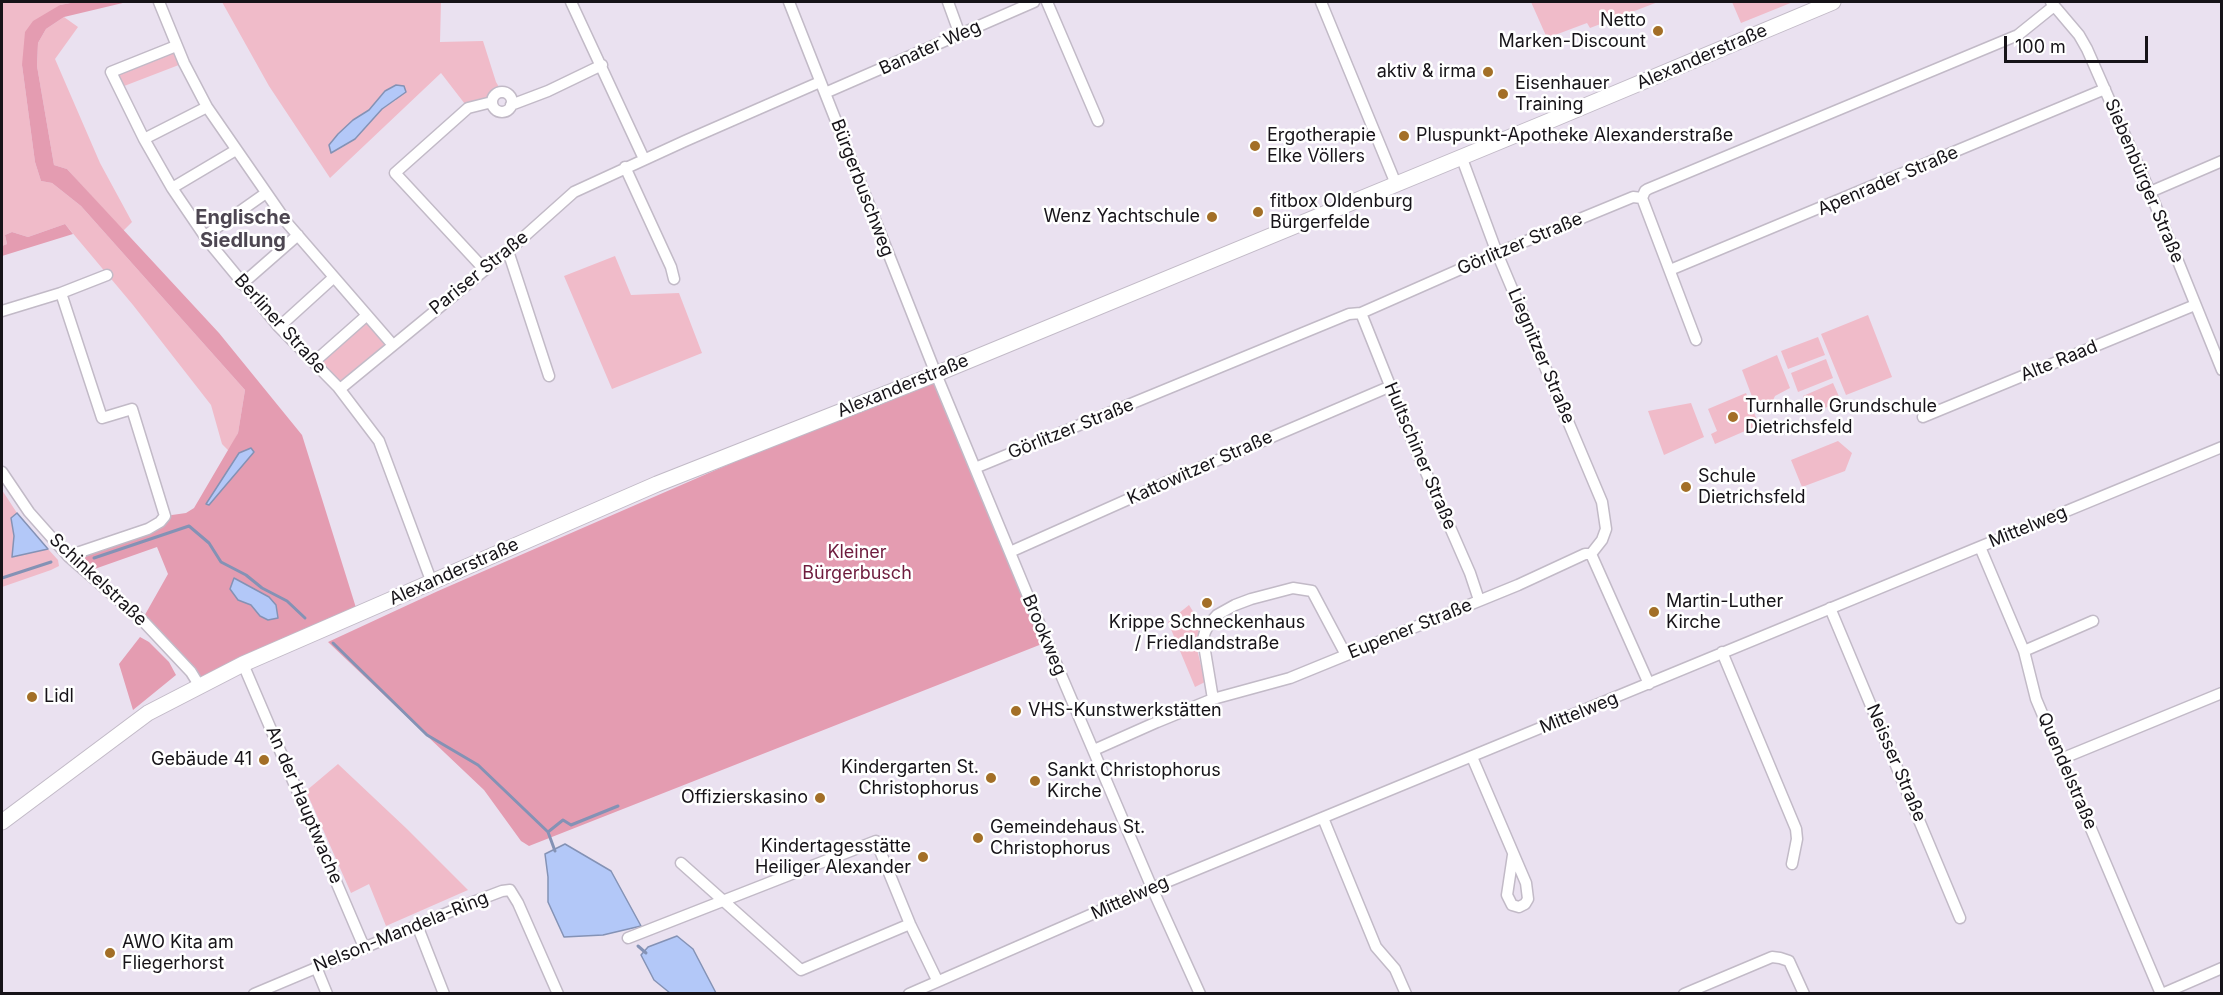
<!DOCTYPE html>
<html>
<head>
<meta charset="utf-8">
<style>
	body { margin:0 }
	#map { position:relative; width:2223px; height:995px; overflow:hidden; background:#eae1f0; font-family:Inter,sans-serif }
	canvas { display:block }
	.frame { position:absolute; inset:0; border:3px solid #161318; pointer-events:none }
	.scale { position:absolute; left:2004px; top:36px; width:144px; height:27px; box-sizing:border-box; border:3px solid #161318; border-top:0; padding-left:8px; font-size:18px; line-height:21px; white-space:nowrap; color:#161318; -webkit-text-stroke:4px #fff; paint-order:stroke }
</style>
</head>
<body>
<div id="map">
<canvas width="2223" height="995"></canvas>
<div class="frame"></div>
<div class="scale">100 m</div>
</div>
<script>
const context = document.querySelector('canvas').getContext('2d');
context.lineJoin = 'round';
function fillPath(path, color) {
  context.fillStyle = color;
  context.fill(path, 'evenodd');
}
function shape(rows) {
  const path = new Path2D();
  for (const r of rows) {
    if (r.length === 3) {
      path.moveTo(r[0] + r[2], r[1]);
      path.arc(r[0], r[1], r[2], 0, 2 * Math.PI);
      continue;
    }
    path.moveTo(r[0], r[1]);
    for (let i = 2; i < r.length; i += 2) path.lineTo(r[i], r[i + 1]);
  }
  return path;
}
function trace(path, color, width, dash) {
  context.strokeStyle = color;
  context.lineWidth = width;
  context.lineCap = dash ? 'butt' : 'round';
  context.setLineDash(dash || []);
  context.stroke(path);
}
function drawText(font, color, halo, rows, align = 'center') {
  context.font = font + ' Inter,sans-serif';
  context.lineWidth = 5;
  context.setLineDash([]);
  context.textBaseline = 'middle';
  context.strokeStyle = halo;
  context.fillStyle = color;
  for (const [text, x, y, turn = 0] of rows) {
    context.save();
    context.translate(x, y);
    context.rotate((+turn || 0) * Math.PI / 180);
    context.textAlign = isNaN(turn) ? turn : align;
    if (halo) context.strokeText(text, 0, 0);
    context.fillText(text, 0, 0);
    context.restore();
  }
}
const green = shape([
	[2,2,76,2,60,5,22,65,35,162,41,181,52,183,81,206,245,390,238,433,229,451,222,444,211,405,133,305,65,224,28,237,12,232,5,235,7,244,2,246],
	[222,2,441,2,440,42,483,41,496,82,502,92,496,94,492,99,468,108,441,73,330,178,269,86],
	[385,91,396,100,382,109,355,139,331,152,353,120,369,110],
	[1531,2,1658,2,1590,28,1587,23,1547,38],
	[1732,2,1793,2,1741,23],
	[64,17,78,27,55,59,100,163,132,222,123,231,67,169,54,165,37,66,38,43,46,29],
	[176,46,184,63,119,88,111,72],
	[615,256,631,295,679,293,702,353,612,389,564,276],
	[1868,315,1892,377,1846,395,1821,334],
	[366,316,392,344,338,387,314,362],
	[1818,337,1825,355,1788,369,1781,351],
	[1777,355,1790,388,1775,396,1768,411,1757,410,1742,370],
	[1826,359,1833,378,1798,392,1791,373],
	[1833,383,1841,401,1811,414,1803,396],
	[1746,393,1759,425,1715,444,1711,434,1717,431,1708,409],
	[1691,403,1704,437,1664,455,1648,411],
	[1838,441,1852,453,1845,471,1802,487,1791,460],
	[2,490,17,513,11,518,14,536,12,557,48,549,58,560,59,566,51,570,2,587],
	[1189,605,1201,624,1197,649,1205,682,1195,687,1168,622],
	[338,764,407,829,468,890,386,926,369,884,351,893,306,791]
]);
const forest = shape([
	[76,2,127,2,64,17,46,29,38,43,37,66,54,165,67,169,219,333,302,435,357,611,199,685,142,620,168,574,157,547,86,572,68,556,150,528,165,516,186,513,194,508,238,433,245,390,81,206,52,183,41,181,35,162,22,65,25,32,33,21,60,5],
	[65,224,73,234,2,256,2,246,7,244,5,235,12,232,28,237],
	[936,374,1047,642,529,846,521,841,484,790,328,642,438,591],
	[140,637,149,642,169,662,176,675,133,710,119,664]
]);
const water = shape([
	[396,85,404,86,406,92,382,109,355,139,331,153,329,145,338,134,353,120,369,110,385,91,396,85],
	[251,448,254,452,209,505,206,504,239,453,251,448],
	[17,513,48,549,12,557,14,536,11,518,17,513],
	[234,578,269,597,276,605,278,618,268,620,260,616,251,605,238,600,230,589,234,578],
	[565,844,611,871,641,926,603,935,564,937,548,902,548,877,545,854,565,844],
	[677,936,693,949,716,993,670,993,654,980,641,955,648,947,677,936]
]);
const stream = shape([
	[94,558,189,526,209,543,221,562,246,575,262,588,287,601,305,618],
	[2,578,51,562],
	[333,643,427,735,478,765,548,832,555,851],
	[548,832,563,820,571,825,618,806],
	[638,946,646,953]
]);
const minor = shape([
	[159,2,184,63,207,107,288,224,392,344],
	[571,2,644,159],
	[789,2,936,374,1047,642,1152,888,1200,994],
	[948,2,960,35],
	[1047,2,1098,121],
	[1321,2,1396,184],
	[2051,2,2079,35,2087,49,2150,192,2222,370],
	[176,46,111,72,144,139,172,188,208,241,279,327,338,387,379,441,432,583],
	[502,102,10],
	[825,93,1034,2],
	[511,105,548,91,602,65],
	[144,139,207,107],
	[1461,156,1497,253,1602,502,1606,529,1602,540,1591,554],
	[625,167,671,267,674,279],
	[172,188,236,150],
	[2150,192,2222,161],
	[1642,198,1645,191,1648,189,2018,35,2054,6],
	[1642,198,1696,340],
	[205,236,266,193],
	[508,251,549,376],
	[484,269,395,173,468,108,492,102],
	[1670,270,2105,89],
	[242,284,298,235],
	[61,293,107,275],
	[2,311,61,293,102,418,132,409,165,516,160,522,148,529,68,556],
	[1361,313,1411,438,1470,573,1479,600],
	[279,327,333,278],
	[314,362,366,316],
	[340,389,508,251,574,192,685,141,820,82],
	[1923,417,2195,305],
	[975,468,1349,314,1361,313,1497,253,1633,197,1642,198],
	[2,472,29,512,68,556,144,622,191,672,199,685],
	[1980,547,2024,651,2036,699,2161,994],
	[1010,552,1176,478,1391,386],
	[1591,554,1649,684],
	[1830,608,1960,918],
	[2024,651,2093,621],
	[1722,652,1796,829,1797,839,1792,864],
	[243,664,364,947],
	[1213,699,1203,639,1205,632,1209,624,1217,615,1235,605,1251,599,1293,588,1312,591,1346,655],
	[1094,750,1157,722,1213,699,1290,678,1518,585,1585,554,1591,554],
	[1472,757,1526,883,1528,899,1525,904,1519,907,1512,905,1507,895,1513,855],
	[2061,759,2222,693],
	[1323,818,1376,947,1395,969,1406,994],
	[681,863,801,970,910,924],
	[417,925,444,994],
	[628,938,876,841,910,924,937,980],
	[316,967,327,994],
	[254,994,473,902,502,891,510,890,518,903,558,994],
	[909,994,1152,888,2222,447],
	[1684,994,1772,957,1780,958,1789,961,1804,994],
	[2162,994,2222,968]
]);
const secondary = shape([
	[2,822,148,713,243,664,657,484,936,374,1542,124,1833,2]
]);
const markers = [
	[1658,31,6,"#a36f27"],
	[1488,72,6,"#a36f27"],
	[1503,94,6,"#a36f27"],
	[1404,136,6,"#a36f27"],
	[1255,146,6,"#a36f27"],
	[1258,212,6,"#a36f27"],
	[1212,217,6,"#a36f27"],
	[1733,417,6,"#a36f27"],
	[1686,487,6,"#a36f27"],
	[1207,603,6,"#a36f27"],
	[1654,612,6,"#a36f27"],
	[32,697,6,"#a36f27"],
	[1016,711,6,"#a36f27"],
	[264,760,6,"#a36f27"],
	[991,778,6,"#a36f27"],
	[1035,781,6,"#a36f27"],
	[820,798,6,"#a36f27"],
	[978,838,6,"#a36f27"],
	[923,857,6,"#a36f27"],
	[110,953,6,"#a36f27"]
];
const poiNames = [
	["Netto",1646,21,"right"],
	["Marken-Discount",1646,42,"right"],
	["aktiv & irma",1476,72,"right"],
	["Eisenhauer",1515,84],
	["Training",1515,105],
	["Ergotherapie",1267,136],
	["Elke Völlers",1267,157],
	["Pluspunkt-Apotheke Alexanderstraße",1416,136],
	["fitbox Oldenburg",1270,202],
	["Bürgerfelde",1270,223],
	["Wenz Yachtschule",1200,217,"right"],
	["Turnhalle Grundschule",1745,407],
	["Dietrichsfeld",1745,428],
	["Schule",1698,477],
	["Dietrichsfeld",1698,498],
	["Martin-Luther",1666,602],
	["Kirche",1666,623],
	["Krippe Schneckenhaus",1207,623,"center"],
	["/ Friedlandstraße",1207,644,"center"],
	["Lidl",44,697],
	["VHS-Kunstwerkstätten",1028,711],
	["Gebäude 41",252,760,"right"],
	["Kindergarten St.",979,768,"right"],
	["Christophorus",979,789,"right"],
	["Sankt Christophorus",1047,771],
	["Kirche",1047,792],
	["Offizierskasino",808,798,"right"],
	["Gemeindehaus St.",990,828],
	["Christophorus",990,849],
	["Kindertagesstätte",911,847,"right"],
	["Heiliger Alexander",911,868,"right"],
	["AWO Kita am",122,943],
	["Fliegerhorst",122,964]
];
const streetNames = [
	["Banater Weg",930,48,-24],
	["Alexanderstraße",1702,57,-23],
	["Apenrader Straße",1888,181,-23],
	["Siebenbürger Straße",2144,181,67],
	["Bürgerbuschweg",862,188,69],
	["Görlitzer Straße",1520,244,-23],
	["Pariser Straße",479,273,-39],
	["Berliner Straße",280,324,48],
	["Liegnitzer Straße",1541,356,67],
	["Alte Raad",2059,361,-22],
	["Alexanderstraße",903,386,-22],
	["Görlitzer Straße",1071,429,-22],
	["Hultschiner Straße",1420,456,67],
	["Kattowitzer Straße",1200,468,-24],
	["Mittelweg",2028,527,-22],
	["Alexanderstraße",454,572,-24],
	["Schinkelstraße",98,580,43],
	["Eupener Straße",1410,629,-22],
	["Brookweg",1044,635,67],
	["Mittelweg",1579,713,-22],
	["Neisser Straße",1896,763,67],
	["Quendelstraße",2067,771,67],
	["An der Hauptwache",304,805,67],
	["Mittelweg",1130,898,-24],
	["Nelson-Mandela-Ring",401,932,-22]
];
const parkNames = [
	["Kleiner",857,553],
	["Bürgerbusch",857,574]
];
const neighbourhoodNames = [
	["Englische",243,218],
	["Siedlung",243,241]
];
fillPath(green, '#f0bbc9');
fillPath(forest, '#e49cb1');
fillPath(water, '#b3c8f8');
trace(water, '#8492b5', 1.5);
trace(stream, '#8492b5', 3);
trace(minor, '#c2bac7', 13);
trace(secondary, '#c2bac7', 17);
trace(minor, '#fff', 10);
trace(secondary, '#fff', 15);
for (const [x, y, r, color] of markers) {
  const dot = new Path2D();
  dot.arc(x, y, r, 0, 2 * Math.PI);
  context.fillStyle = color;
  context.fill(dot);
  trace(dot, '#fff', 2);
}
drawText('18px', '#161318', '#fff', poiNames, 'left');
drawText('18px', '#161318', '#fff', streetNames);
drawText('18px', '#6e1b3d', '#fff', parkNames);
drawText('bold 20px', '#4d4651', '#fff', neighbourhoodNames);
</script>
</body>
</html>
